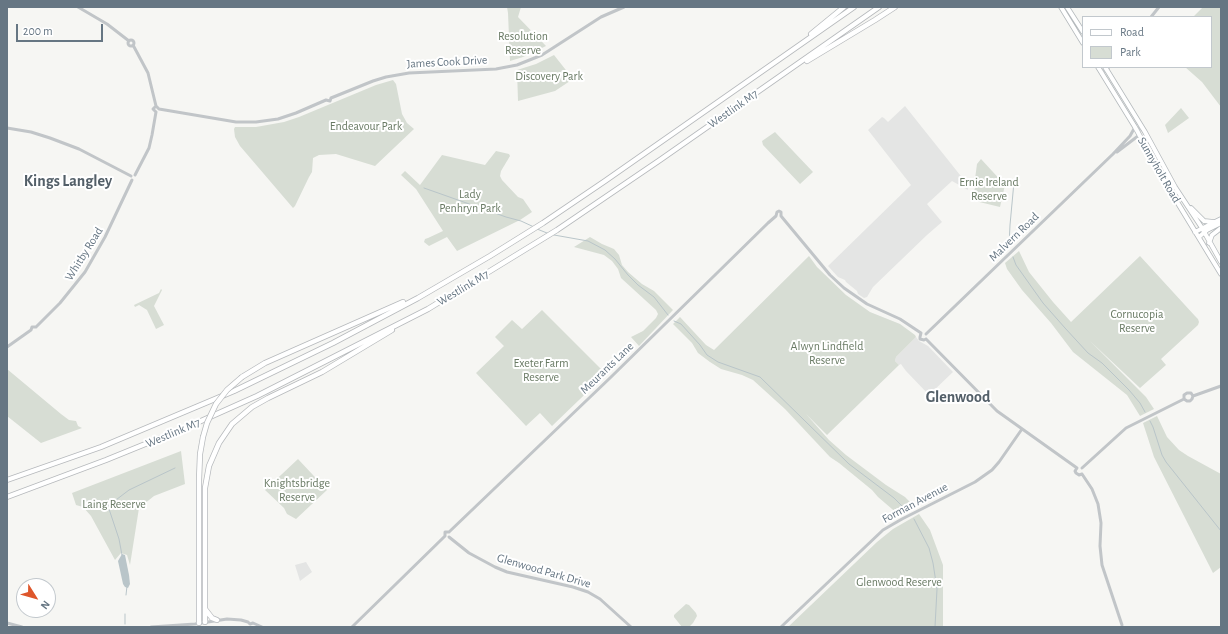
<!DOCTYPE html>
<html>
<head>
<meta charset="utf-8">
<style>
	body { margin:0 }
	#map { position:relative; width:1228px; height:634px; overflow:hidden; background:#f6f6f3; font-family:"Alegreya Sans",sans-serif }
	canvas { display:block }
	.frame { position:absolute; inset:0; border:8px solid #667683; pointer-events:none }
	.legend { position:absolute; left:1082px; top:16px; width:130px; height:52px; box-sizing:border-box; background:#fff; border:1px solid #c2c8cd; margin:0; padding:5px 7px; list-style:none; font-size:12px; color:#667683 }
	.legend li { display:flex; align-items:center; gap:8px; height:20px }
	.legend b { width:20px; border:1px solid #c2c8cd }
	.north { position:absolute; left:16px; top:578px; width:40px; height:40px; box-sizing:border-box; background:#fff; border:1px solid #c2c8cd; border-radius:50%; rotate:127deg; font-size:11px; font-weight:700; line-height:16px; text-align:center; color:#667683 }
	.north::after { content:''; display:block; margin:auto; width:14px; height:18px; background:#de562b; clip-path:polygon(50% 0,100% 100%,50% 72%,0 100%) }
	.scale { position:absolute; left:16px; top:24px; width:87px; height:18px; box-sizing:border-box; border:2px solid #667683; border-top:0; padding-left:5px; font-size:12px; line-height:14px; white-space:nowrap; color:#667683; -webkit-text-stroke:3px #fff; paint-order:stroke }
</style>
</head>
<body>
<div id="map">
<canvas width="1228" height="634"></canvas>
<div class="frame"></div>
<ul class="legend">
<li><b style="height:5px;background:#fff"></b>Road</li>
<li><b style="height:11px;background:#d7ddd4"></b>Park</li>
</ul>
<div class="north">N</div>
<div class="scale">200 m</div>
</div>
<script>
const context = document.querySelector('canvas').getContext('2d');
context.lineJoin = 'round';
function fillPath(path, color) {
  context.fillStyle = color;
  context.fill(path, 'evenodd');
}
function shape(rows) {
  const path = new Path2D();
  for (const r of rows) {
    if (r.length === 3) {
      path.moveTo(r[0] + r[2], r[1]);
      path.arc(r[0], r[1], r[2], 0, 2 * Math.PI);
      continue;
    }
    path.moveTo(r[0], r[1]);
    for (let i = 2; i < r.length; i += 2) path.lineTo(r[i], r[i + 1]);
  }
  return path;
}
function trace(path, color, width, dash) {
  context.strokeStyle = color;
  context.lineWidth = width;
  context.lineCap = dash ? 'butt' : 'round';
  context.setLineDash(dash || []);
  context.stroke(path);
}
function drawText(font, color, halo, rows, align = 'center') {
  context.font = font + ' "Alegreya Sans",sans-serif';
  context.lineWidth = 4;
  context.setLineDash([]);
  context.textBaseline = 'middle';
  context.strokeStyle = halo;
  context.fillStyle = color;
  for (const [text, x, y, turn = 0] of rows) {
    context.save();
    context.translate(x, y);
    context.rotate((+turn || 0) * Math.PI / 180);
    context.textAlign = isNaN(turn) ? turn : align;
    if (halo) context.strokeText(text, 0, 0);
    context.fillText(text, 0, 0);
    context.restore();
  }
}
const built = shape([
	[905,106,968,185,968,190,952,181,927,204,942,222,927,235,873,287,867,297,864,298,858,294,857,291,846,282,845,280,838,277,828,266,911,185,868,130,882,117,884,118,888,122],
	[916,337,919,341,928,346,953,372,929,395,906,371,903,367,901,364,899,365,895,361,896,357],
	[306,562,312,572,300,581,295,565]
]);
const green = shape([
	[507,7,521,7,518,17,546,46,523,57,510,61,508,13],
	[1203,7,1221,7,1221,107,1202,82,1185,67,1211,67,1211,17,1193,17],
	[554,55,573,79,555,91,518,101,517,70,536,64],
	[393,80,396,84,402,114,407,123,414,129,375,166,336,154,319,155,313,158,312,172,309,177,295,206,293,208,240,146,235,137,234,129,235,127,256,127,284,122,299,117,376,85],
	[1181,108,1189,118,1168,133,1165,125],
	[775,132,813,172,800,184,763,145,762,141],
	[496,151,509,154,510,156,501,171,500,176,502,180,518,197,523,199,532,212,520,220,457,251,447,237,429,246,424,242,425,239,428,238,443,231,416,189,401,175,405,171,420,185,442,155,485,165],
	[981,159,1005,185,1000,207,971,200,975,188,975,179,977,164],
	[590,237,602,244,614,249,619,255,622,265,628,272,642,284,654,291,673,310,639,346,631,337,643,331,656,318,658,314,656,310,621,278,618,269,612,261,604,255,574,247],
	[1019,251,1029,272,1053,302,1071,322,1140,256,1195,316,1198,319,1199,322,1198,325,1161,359,1166,365,1140,388,1090,341,1146,397,1154,409,1140,416,1127,395,1073,352,1051,323,1022,290,1007,269,1005,263],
	[809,256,817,267,846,295,870,312,900,324,915,335,916,337,896,357,895,361,899,365,827,435,806,414,829,440,846,455,886,485,905,497,915,507,899,515,878,497,872,490,839,463,830,457,785,409,753,380,742,375,721,369,710,362,698,353,692,343,673,324,680,317,706,345,714,350],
	[161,289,162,290,154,306,164,325,156,329,147,310,139,305,135,307,134,305,159,293],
	[542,310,606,374,552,426,540,413,526,426,476,373,504,346,495,337,512,320,522,329],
	[7,369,61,414,69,420,76,421,78,426,82,428,41,443,7,416],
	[1157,416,1167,437,1179,450,1188,456,1221,474,1221,567,1213,573,1154,457,1143,423],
	[181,451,185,484,154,496,139,508,130,565,127,555,121,553,115,560,91,516,83,507,76,505,72,493],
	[298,459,327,490,296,519,287,514,284,508,265,490],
	[919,514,930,530,943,565,943,627,788,627,877,542,893,529],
	[686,604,689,605,696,613,697,616,693,623,689,627,682,627,674,617,674,615]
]);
const water = shape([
	[122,554,125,555,129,575,130,584,128,588,125,587,123,584,118,561]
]);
const stream = shape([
	[424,188,506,217,521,221,534,227],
	[537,229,547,233],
	[554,235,588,241,605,250,615,259,628,275,638,285,654,297,668,315],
	[1009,247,1010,225,1014,182],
	[1013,257,1016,265,1043,303,1065,328,1088,353,1102,363,1129,390,1140,403,1145,412],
	[674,321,681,324,700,345,707,355,718,362,760,377,849,464,894,498,906,510],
	[1150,421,1153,427,1162,455,1166,462,1221,531],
	[914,519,929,548,933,563,937,589,935,627],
	[122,555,119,539,108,506,129,490,175,468],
	[126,595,127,586],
	[125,624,125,614]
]);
const tertiary = shape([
	[78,7,107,24,129,41],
	[1151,17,1159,7],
	[131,43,3],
	[133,45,148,73,156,106],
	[1102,73,1109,67],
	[156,112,153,109,156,106,159,109,236,122,256,122,278,119,296,113,326,100,330,101,331,98,373,81,386,77,409,73,496,69,517,65,542,55,601,17,624,7],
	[7,128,31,132,50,138,79,149,131,176],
	[1117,152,1138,136,1140,125],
	[135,175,149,148,152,135,156,112],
	[781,216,830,275,844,288,867,304,900,319,921,333],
	[36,327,60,303,85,272,105,237,132,180],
	[921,333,920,337,920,339,924,340,926,339],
	[926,334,1113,154,1130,136,1135,127],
	[926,339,997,411,1077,468],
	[7,347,31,330,32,327,36,327],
	[1193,396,1221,386],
	[1184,399,1184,395,1187,393,1191,393,1193,396],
	[1184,399,1187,401,1190,401,1192,399,1193,396],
	[1077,468,1075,471,1076,473,1079,475,1082,474],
	[1082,468,1126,428,1184,399],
	[1082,474,1092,489,1098,504,1101,523,1100,546,1102,565,1122,625],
	[449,532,610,378,768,223,776,216,777,212,779,211,781,212,781,216],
	[449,537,469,553,495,567,507,572,573,587,588,592,600,599,631,627],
	[7,623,22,627],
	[151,627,195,624,227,619,241,620,248,622,250,624,253,623,262,627],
	[352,627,443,538,445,536,445,532,449,532],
	[781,627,883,530,902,519,975,482,992,470,999,462,1022,429]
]);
const primary = shape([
	[1061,7,1083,43],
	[1067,7,1083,32],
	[1098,67,1135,127,1168,187,1221,274],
	[1105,67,1145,132,1175,187,1202,228,1221,262],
	[1191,208,1204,221,1214,222],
	[1195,232,1221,219],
	[1199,237,1207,230,1221,223],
	[1209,243,1212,235,1221,228]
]);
const motorway = shape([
	[811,34,844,7],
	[807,61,875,20,895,7],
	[242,377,265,363,403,302],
	[7,480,101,447,234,391,333,343,418,298,490,256,543,223,605,181,854,7],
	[7,497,106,460,192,425,257,396,428,309,557,230,660,160,879,7],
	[205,609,212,618,217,620],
	[205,622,205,488,209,466,219,443,232,424,252,407,268,398,322,372,392,330],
	[199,623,199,480,200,454,203,437]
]);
const motorwayBridge = shape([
	[203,437,207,423,216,404,227,390,242,377]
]);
const parkNames = [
	["Resolution",523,36],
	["Reserve",523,50],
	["Discovery Park",549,76],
	["Endeavour Park",366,126],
	["Ernie Ireland",989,182],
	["Reserve",989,196],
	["Lady",470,194],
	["Penhryn Park",470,208],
	["Cornucopia",1137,314],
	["Reserve",1137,328],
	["Alwyn Lindfield",827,346],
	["Reserve",827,360],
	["Exeter Farm",541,363],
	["Reserve",541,377],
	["Knightsbridge",297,483],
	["Reserve",297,497],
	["Laing Reserve",114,504],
	["Glenwood Reserve",899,582]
];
const streetNames = [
	["James Cook Drive",447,62,-3],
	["Westlink M7",733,109,-35],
	["Sunnyholt Road",1159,170,60],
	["Malvern Road",1014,237,-44],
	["Whitby Road",84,254,-58],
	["Westlink M7",463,288,-31],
	["Meurants Lane",607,368,-44],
	["Westlink M7",173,433,-23],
	["Forman Avenue",915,503,-28],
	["Glenwood Park Drive",544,571,16]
];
const districtNames = [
	["Kings Langley",68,181],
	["Glenwood",958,397]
];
fillPath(built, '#e4e5e4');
fillPath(green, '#d7ddd4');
fillPath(water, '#b9c5c9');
trace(stream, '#b9c5c9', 1);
trace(primary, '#b4b9bc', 5.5);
trace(motorway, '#b6b9bc', 6);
trace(tertiary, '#c1c5c8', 3);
trace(primary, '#fff', 4);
trace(motorway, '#fff', 4.5);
trace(motorwayBridge, '#b6b9bc', 6, []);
trace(motorwayBridge, '#fff', 4.5);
drawText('12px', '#697a64', '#fff', parkNames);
drawText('12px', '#667683', '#fff', streetNames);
drawText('bold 16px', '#535f68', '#fff', districtNames);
</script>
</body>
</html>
